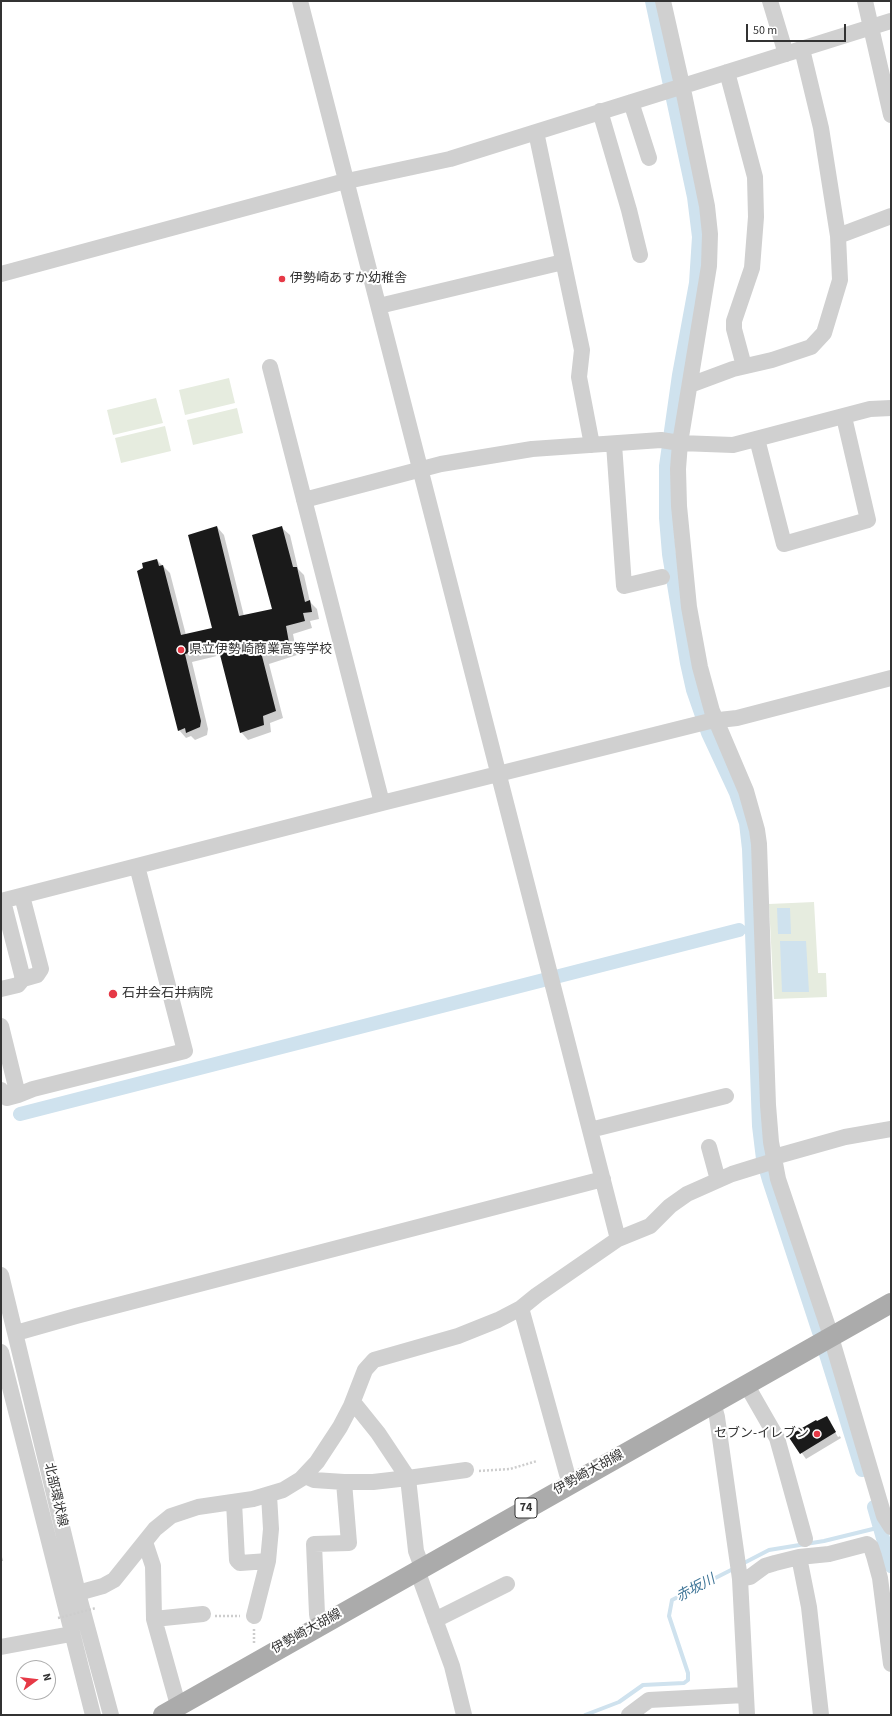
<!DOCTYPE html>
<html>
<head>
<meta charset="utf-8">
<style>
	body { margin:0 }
	#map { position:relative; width:892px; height:1716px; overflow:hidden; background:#fff; font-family:"Source Sans 3",sans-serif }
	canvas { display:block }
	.frame { position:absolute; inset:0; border:2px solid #333; pointer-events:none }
	.north { position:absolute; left:16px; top:1660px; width:40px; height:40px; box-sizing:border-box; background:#fff; border:1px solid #adadad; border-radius:50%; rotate:75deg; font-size:11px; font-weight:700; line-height:16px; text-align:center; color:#333 }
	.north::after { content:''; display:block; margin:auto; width:14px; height:18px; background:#e63946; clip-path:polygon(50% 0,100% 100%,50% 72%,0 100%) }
	.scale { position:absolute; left:746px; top:24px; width:100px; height:18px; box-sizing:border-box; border:2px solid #333; border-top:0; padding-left:5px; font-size:12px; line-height:14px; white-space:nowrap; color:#333; -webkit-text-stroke:3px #fff; paint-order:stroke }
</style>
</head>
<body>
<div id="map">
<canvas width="892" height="1716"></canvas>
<div class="frame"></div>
<div class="north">N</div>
<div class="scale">50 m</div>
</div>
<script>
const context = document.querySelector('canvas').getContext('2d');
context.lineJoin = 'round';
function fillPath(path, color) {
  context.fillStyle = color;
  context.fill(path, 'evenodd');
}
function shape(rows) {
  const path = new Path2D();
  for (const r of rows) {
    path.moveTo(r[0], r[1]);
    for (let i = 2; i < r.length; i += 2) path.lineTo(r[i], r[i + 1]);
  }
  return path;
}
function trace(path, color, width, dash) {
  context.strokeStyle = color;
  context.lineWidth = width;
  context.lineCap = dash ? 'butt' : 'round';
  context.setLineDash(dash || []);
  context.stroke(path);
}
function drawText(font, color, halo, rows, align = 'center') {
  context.font = font + ' "Source Sans 3","Noto Sans JP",sans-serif';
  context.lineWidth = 4;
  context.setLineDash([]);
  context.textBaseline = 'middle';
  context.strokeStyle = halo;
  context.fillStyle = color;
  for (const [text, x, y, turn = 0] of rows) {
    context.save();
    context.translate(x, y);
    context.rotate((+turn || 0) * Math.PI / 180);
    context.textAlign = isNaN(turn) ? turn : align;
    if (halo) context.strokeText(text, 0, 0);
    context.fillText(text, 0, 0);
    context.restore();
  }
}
const green = shape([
	[229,378,235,403,185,415,179,390],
	[156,398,163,423,113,435,107,410],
	[237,408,243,433,193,445,187,420],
	[165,426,171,451,121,463,115,438],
	[814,902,818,973,826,973,827,997,774,999,769,904]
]);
const water = shape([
	[777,908,790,908,791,934,778,934],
	[780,941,806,941,809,992,782,992]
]);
const shadow = shape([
	[217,527,224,535,244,616,273,610,282,528,290,535,298,569,304,575,310,602,317,609,319,619,310,621,312,628,293,634,297,655,269,664,283,718,270,723,271,732,248,740,241,732,221,655,192,662,208,729,207,735,195,740,191,736,186,738,179,730,157,560,170,573,186,635,213,629],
	[826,1417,831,1422,829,1422,838,1437,840,1436,832,1422,841,1438,806,1459,790,1436],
	[1,1553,3,1561,1,1561]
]);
const stream = shape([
	[742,1564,769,1550,824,1541,881,1527],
	[585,1715,619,1702,643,1685,684,1683,688,1680,688,1673,669,1616,672,1600,735,1568]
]);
const canal = shape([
	[652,1,694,197,699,237,696,283,679,375,666,466,666,518,669,554,687,663,693,690,708,733,736,793,746,823,749,849,759,1126,763,1159,769,1180,819,1332],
	[20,1114,739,930],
	[824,1348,862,1470],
	[874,1507,891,1566]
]);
const building = shape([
	[217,526,239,616,272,609,252,535,282,526,293,567,297,567,305,602,310,600,312,612,303,613,305,621,286,626,290,648,262,656,276,711,263,716,264,725,240,733,218,647,185,654,201,721,200,727,186,733,185,728,178,731,137,571,143,568,142,563,157,559,159,566,163,565,181,635,212,628,188,535],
	[827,1416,836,1432,800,1454,788,1436,816,1420,817,1421]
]);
const path = shape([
	[479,1471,510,1469,537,1461],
	[215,1616,240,1616],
	[254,1629,254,1644]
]);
const minor = shape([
	[300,1,618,1239],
	[663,1,684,94,707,206,710,234,709,266,680,443,678,469,679,506,689,607,700,667,712,711,746,791,757,830,759,844,768,1105,771,1142,778,1179,828,1327,884,1516,891,1527],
	[770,1,786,54],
	[865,1,891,115],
	[727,72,755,177,756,217,752,268,734,321,734,329,744,366],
	[631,102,649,158],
	[600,111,629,210,640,255],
	[536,132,582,350,579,377,592,445],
	[838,236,891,216],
	[1,274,338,183,450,159,891,21],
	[379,306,563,262],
	[270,367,382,803],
	[690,385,733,369,772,360,811,347,824,333,840,280,838,236,821,128,802,49],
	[757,439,784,544,868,520,844,417],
	[614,444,624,586,662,577],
	[304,500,441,464,532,449,661,440,680,443,733,445,870,409,891,408],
	[1,901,382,803,710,721,737,718,891,678],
	[3,901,23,979,37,975,41,969,22,896],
	[1,989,18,985,23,979],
	[1,1026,18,1095,33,1089,185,1051,137,866],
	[1,1090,7,1098,18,1095],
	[590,1130,726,1096],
	[709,1147,718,1180],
	[774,1157,845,1137,891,1129],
	[1,1275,78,1593,111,1715],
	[521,1308,567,1474,572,1482],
	[16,1333,76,1316,603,1179],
	[1,1352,93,1715],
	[746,1384,777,1438,805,1539],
	[353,1402,378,1433,408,1478,466,1470],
	[713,1403,717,1417,740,1579,747,1715],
	[305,1476,314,1480,344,1482,373,1482,408,1478,416,1551,422,1567],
	[234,1502,237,1560,240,1563,268,1561,271,1529,269,1495],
	[145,1542,153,1566,154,1619,178,1705],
	[799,1557,809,1607,821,1715],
	[417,1570,452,1666,464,1715],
	[740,1579,750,1577,765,1566,775,1563,799,1557,829,1554,867,1544,871,1547,874,1556,880,1578,891,1664],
	[78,1593,103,1586,114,1580,155,1529,171,1516,198,1507,253,1499,283,1490,301,1479,317,1462,340,1427,351,1406,365,1370,374,1360,458,1336,498,1320,521,1308,537,1295,618,1239,650,1226,670,1206,687,1194,732,1174,774,1161],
	[254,1616,268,1561],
	[154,1619,203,1614],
	[435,1620,507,1584],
	[319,1626,317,1614,314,1544,349,1543,344,1482],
	[1,1647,71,1634],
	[629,1715,649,1700,745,1695]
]);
const major = shape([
	[163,1715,891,1303]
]);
const pathBridge = shape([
	[58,1618,96,1608]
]);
const markers = [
	[282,279,4,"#e63946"],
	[181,650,4,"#e63946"],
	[113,994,5,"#e63946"],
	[817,1434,4,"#e63946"]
];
const shields = [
	[526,1508,22]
];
const shieldNames = [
	["74",526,1508]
];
const poiNames = [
	["伊勢崎あすか幼稚舎",290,279],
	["県立伊勢崎商業高等学校",189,650],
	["石井会石井病院",122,994],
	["セブン-イレブン",809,1434,"right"]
];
const streetNames = [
	["伊勢崎大胡線",589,1473,-29],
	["北部環状線",55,1495,77],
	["伊勢崎大胡線",307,1632,-29]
];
const waterNames = [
	["赤坂川",696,1589,-28]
];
fillPath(green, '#e6ecdf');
fillPath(water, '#cfe2ee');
fillPath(shadow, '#0003');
trace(stream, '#cfe2ee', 4);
trace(canal, '#cfe2ee', 14);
fillPath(building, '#1a1a1a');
trace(path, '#cdcdcd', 2.5, [2, 2]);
trace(minor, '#d0d0d0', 16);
trace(major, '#ababab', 20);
trace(pathBridge, '#cdcdcd', 2.5, [2, 2]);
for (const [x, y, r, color] of markers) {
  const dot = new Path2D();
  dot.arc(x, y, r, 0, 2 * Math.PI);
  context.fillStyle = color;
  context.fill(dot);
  trace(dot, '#fff', 1.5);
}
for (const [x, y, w] of shields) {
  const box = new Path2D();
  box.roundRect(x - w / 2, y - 10, w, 20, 3);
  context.fillStyle = '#fff';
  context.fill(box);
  trace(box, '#333', 1);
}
drawText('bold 12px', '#333', null, shieldNames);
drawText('13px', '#333', '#fff', poiNames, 'left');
drawText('13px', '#333', '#fff', streetNames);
drawText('italic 14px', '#3f7597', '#fff', waterNames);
</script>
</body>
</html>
